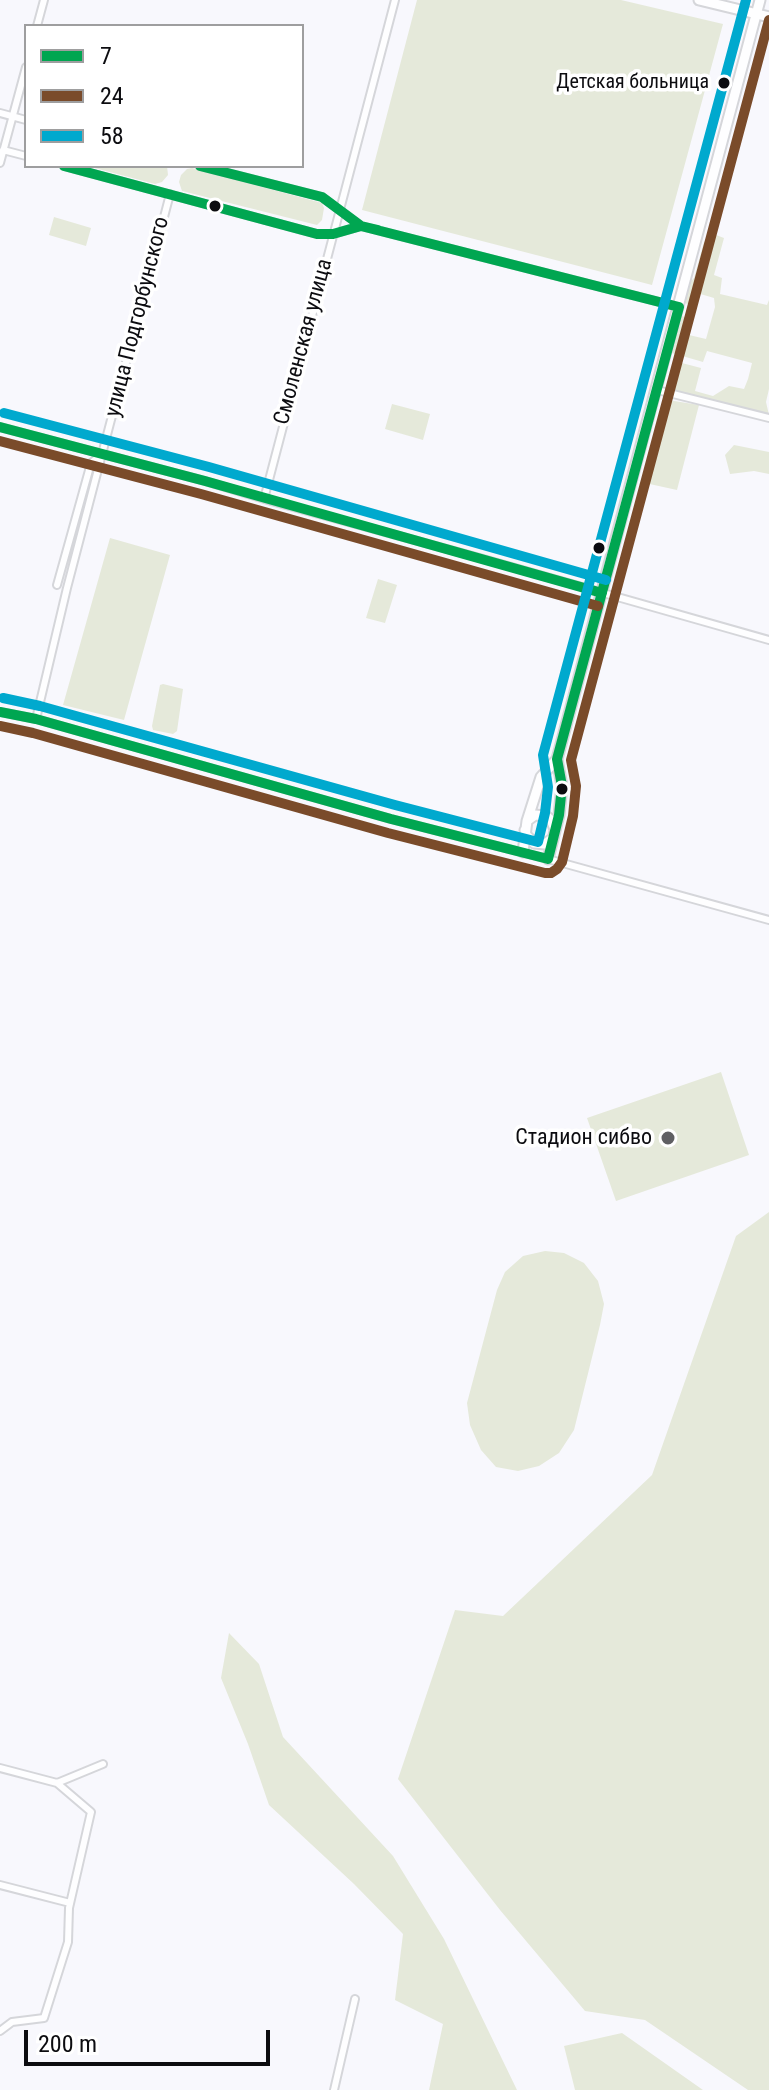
<!DOCTYPE html>
<html>
<head>
<meta charset="utf-8">
<style>
	body { margin:0 }
	#map { position:relative; width:769px; height:2090px; overflow:hidden; background:#f8f8fd; font-family:"Roboto Condensed",sans-serif }
	canvas { display:block }
	.legend { position:absolute; left:24px; top:24px; width:280px; height:144px; box-sizing:border-box; background:#fff; border:2px solid #9e9e9f; margin:0; padding:10px 14px; list-style:none; font-size:24px; color:#0c0c10 }
	.legend li { display:flex; align-items:center; gap:16px; height:40px }
	.legend b { width:40px; border:2px solid #9e9e9f }
	.scale { position:absolute; left:24px; top:2030px; width:246px; height:36px; box-sizing:border-box; border:4px solid #0c0c10; border-top:0; padding-left:10px; font-size:24px; line-height:28px; white-space:nowrap; color:#0c0c10; -webkit-text-stroke:6px #fff; paint-order:stroke }
</style>
</head>
<body>
<div id="map">
<canvas width="769" height="2090"></canvas>
<ul class="legend">
<li><b style="height:10px;background:#00a651"></b>7</li>
<li><b style="height:10px;background:#7a4b2a"></b>24</li>
<li><b style="height:10px;background:#00a9ce"></b>58</li>
</ul>
<div class="scale">200 m</div>
</div>
<script>
const context = document.querySelector('canvas').getContext('2d');
context.lineJoin = 'round';
function fillPath(path, color) {
  context.fillStyle = color;
  context.fill(path, 'evenodd');
}
function shape(rows) {
  const path = new Path2D();
  for (const r of rows) {
    path.moveTo(r[0], r[1]);
    for (let i = 2; i < r.length; i += 2) path.lineTo(r[i], r[i + 1]);
  }
  return path;
}
function trace(path, color, width, dash) {
  context.strokeStyle = color;
  context.lineWidth = width;
  context.lineCap = dash ? 'butt' : 'round';
  context.setLineDash(dash || []);
  context.stroke(path);
}
function drawText(font, color, halo, rows, align = 'center') {
  context.font = font + ' "Roboto Condensed",sans-serif';
  context.lineWidth = 7;
  context.setLineDash([]);
  context.textBaseline = 'middle';
  context.strokeStyle = halo;
  context.fillStyle = color;
  for (const [text, x, y, turn = 0] of rows) {
    context.save();
    context.translate(x, y);
    context.rotate((+turn || 0) * Math.PI / 180);
    context.textAlign = isNaN(turn) ? turn : align;
    if (halo) context.strokeText(text, 0, 0);
    context.fillText(text, 0, 0);
    context.restore();
  }
}
const green = shape([
	[417,0,621,0,723,24,652,285,362,210],
	[87,166,167,166,168,175,162,182,155,184],
	[192,168,322,203,324,208,322,220,317,225,182,191,179,182,181,175,187,169],
	[54,217,91,228,86,246,49,235],
	[716,235,724,238,714,275,722,278,720,294,767,305,769,300,769,389,766,402,769,415,670,390,678,362,701,368,695,391,713,396,729,386,744,389,748,379,752,363,707,351,703,362,672,353,682,316,691,319,689,335,706,339,715,307,714,298,697,293,692,306,685,303,690,282,694,278,704,242],
	[668,400,699,405,677,490,645,483],
	[392,404,430,414,423,440,385,429],
	[734,445,769,452,769,474,754,471,730,474,725,455],
	[110,538,170,555,124,720,63,705],
	[378,579,397,585,385,623,366,618],
	[163,684,183,689,177,731,173,734,153,730,152,726,160,685],
	[721,1072,749,1155,616,1201,587,1118],
	[769,1212,769,2090,748,2090,645,2020,585,2011,500,1910,398,1779,455,1610,503,1616,652,1475,736,1236],
	[545,1251,564,1253,584,1263,598,1281,604,1304,600,1325,574,1430,559,1453,539,1466,518,1471,496,1467,481,1450,470,1425,467,1403,497,1290,505,1272,523,1256],
	[229,1633,259,1664,283,1737,393,1856,444,1939,517,2090,429,2090,443,2024,395,2000,403,1934,354,1884,269,1805,248,1744,221,1678],
	[622,2033,703,2090,575,2090,564,2046]
]);
const street = shape([
	[37,26,44,0],
	[0,113,26,120],
	[3,150,26,156],
	[0,163,26,67],
	[64,166,317,234,333,234,361,226],
	[200,166,322,197,361,226,679,307],
	[657,390,769,418],
	[0,427,205,481,271,501,480,558,769,640],
	[264,499,395,0],
	[57,585,91,463,103,454],
	[0,712,36,719,391,819,548,859,769,920],
	[36,719,67,588,170,194],
	[0,1768,57,1783,103,1764],
	[0,1885,70,1903],
	[0,2031,12,2022,44,2018,68,1942,69,1908,91,1812,57,1783],
	[334,2090,355,1999]
]);
const secondary = shape([
	[699,0,769,17],
	[528,820,535,815,546,816,551,820,555,829],
	[525,830,526,835,534,843,545,844,552,839],
	[523,852,527,821,541,777,557,759],
	[548,859,559,815,562,786,557,759,760,0]
]);
const bus1 = shape([
	[64,166,317,234,333,234,361,226,679,307],
	[200,166,322,197,361,226,378,230],
	[0,427,205,481,602,593],
	[0,712,36,719,391,819,548,859,559,815,562,786,557,759,679,307]
]);
const bus2 = shape([
	[0,441,201,494,598,606],
	[0,726,33,733,388,833,545,873,551,873,557,869,562,862,573,816,576,786,571,760,769,20]
]);
const bus3 = shape([
	[4,413,209,467,606,580],
	[3,698,40,706,395,805,538,842,545,813,548,787,543,755,746,0]
]);
const markers = [
	[724,83,7,"#0c0c10"],
	[215,206,7,"#0c0c10"],
	[599,548,7,"#0c0c10"],
	[562,789,7,"#0c0c10"],
	[668,1138,8,"#5f5f63"]
];
const busNames = [
	["Детская больница",709,83]
];
const streetNames = [
	["улица Подгорбунского",138,317,-76],
	["Смоленская улица",304,342,-75]
];
const poiNames = [
	["Стадион сибво",652,1138]
];
fillPath(green, '#e5e9da');
trace(street, '#d5d6da', 10);
trace(secondary, '#d5d6da', 13);
trace(street, '#fefeff', 6);
trace(secondary, '#fefeff', 9);
trace(bus1, '#00a651', 10);
trace(bus2, '#7a4b2a', 10);
trace(bus3, '#00a9ce', 10);
for (const [x, y, r, color] of markers) {
  const dot = new Path2D();
  dot.arc(x, y, r, 0, 2 * Math.PI);
  context.fillStyle = color;
  context.fill(dot);
  trace(dot, '#fff', 3);
}
drawText('20px', '#0c0c10', '#fff', busNames, 'right');
drawText('22px', '#0c0c10', '#fff', streetNames);
drawText('22px', '#0c0c10', '#fff', poiNames, 'right');
</script>
</body>
</html>
